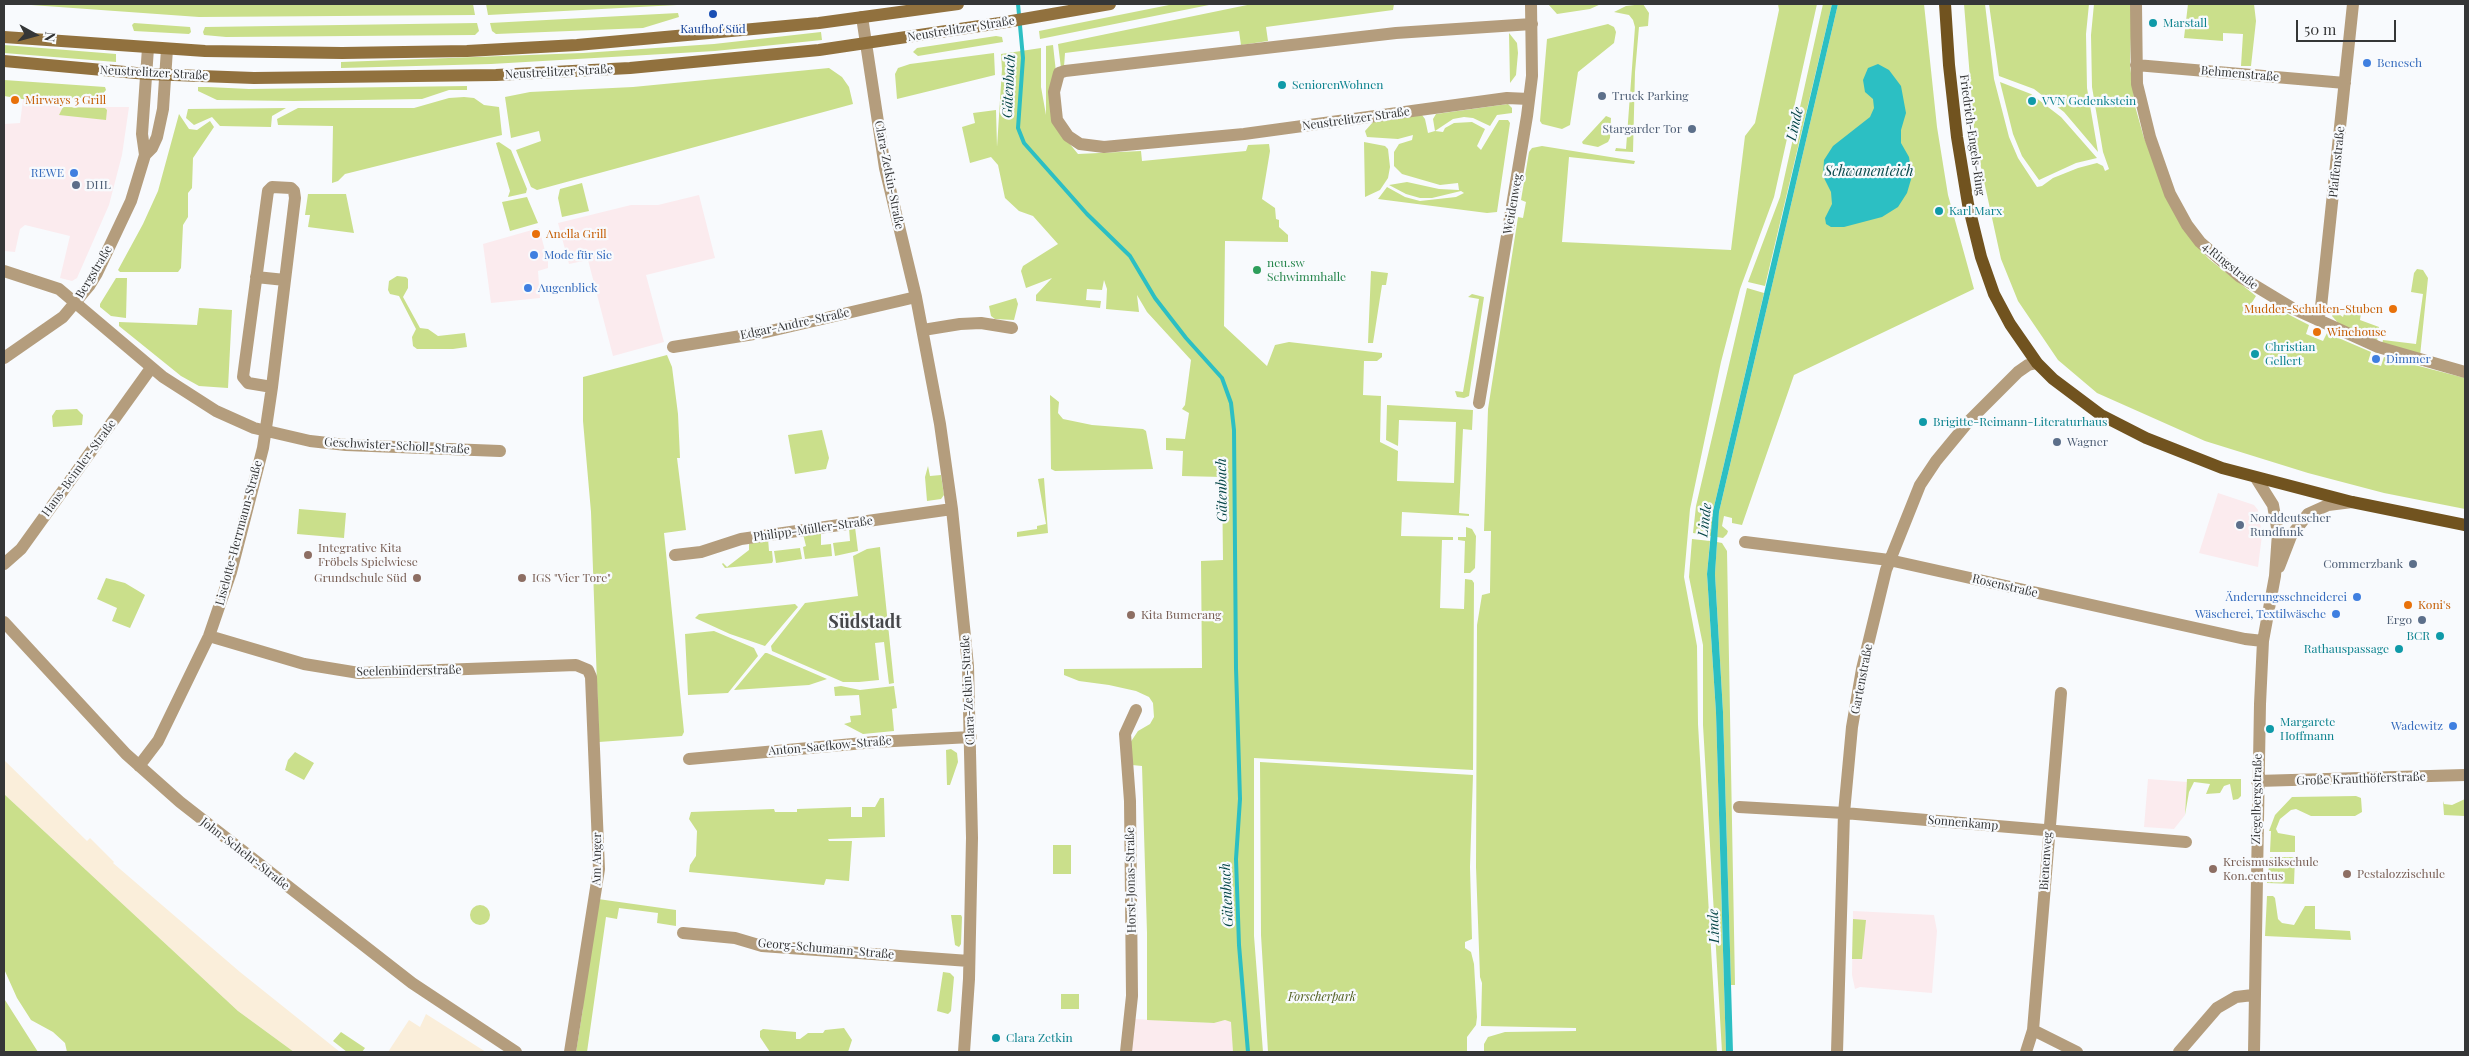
<!DOCTYPE html>
<html>
<head>
<meta charset="utf-8">
<style>
	body { margin:0 }
	#map { position:relative; width:2469px; height:1056px; overflow:hidden; background:#f8fafd; font-family:"Playfair Display",serif }
	canvas { display:block }
	.frame { position:absolute; inset:0; border:5px solid #353637; pointer-events:none }
	.north { position:absolute; left:10px; top:10px; width:50px; height:50px; -webkit-text-stroke:4px #f8fafd; paint-order:stroke; rotate:97deg; font-size:14px; font-weight:700; line-height:20px; text-align:center; color:#353637 }
	.north::after { content:''; display:block; margin:auto; width:18px; height:22px; background:#353637; clip-path:polygon(50% 0,100% 100%,50% 72%,0 100%) }
	.scale { position:absolute; left:2296px; top:20px; width:100px; height:22px; box-sizing:border-box; border:2px solid #353637; border-top:0; padding-left:6px; font-size:15px; line-height:18px; white-space:nowrap; color:#353637; -webkit-text-stroke:4px #f8fafd; paint-order:stroke }
</style>
</head>
<body>
<div id="map">
<canvas width="2469" height="1056"></canvas>
<div class="frame"></div>
<div class="north">N</div>
<div class="scale">50 m</div>
</div>
<script>
const context = document.querySelector('canvas').getContext('2d');
context.lineJoin = 'round';
function fillPath(path, color) {
  context.fillStyle = color;
  context.fill(path, 'evenodd');
}
function shape(rows) {
  const path = new Path2D();
  for (const r of rows) {
    if (r.length === 3) {
      path.moveTo(r[0] + r[2], r[1]);
      path.arc(r[0], r[1], r[2], 0, 2 * Math.PI);
      continue;
    }
    path.moveTo(r[0], r[1]);
    for (let i = 2; i < r.length; i += 2) path.lineTo(r[i], r[i + 1]);
  }
  return path;
}
function trace(path, color, width, dash) {
  context.strokeStyle = color;
  context.lineWidth = width;
  context.lineCap = dash ? 'butt' : 'round';
  context.setLineDash(dash || []);
  context.stroke(path);
}
function drawText(font, color, halo, rows, align = 'center') {
  context.font = font + ' "Playfair Display",serif';
  context.lineWidth = 4.5;
  context.setLineDash([]);
  context.textBaseline = 'middle';
  context.strokeStyle = halo;
  context.fillStyle = color;
  for (const [text, x, y, turn = 0] of rows) {
    context.save();
    context.translate(x, y);
    context.rotate((+turn || 0) * Math.PI / 180);
    context.textAlign = isNaN(turn) ? turn : align;
    if (halo) context.strokeText(text, 0, 0);
    context.fillText(text, 0, 0);
    context.restore();
  }
}
const commercial = shape([
	[23,100,60,107,129,107,122,155,109,205,77,278,72,281,60,278,70,236,25,225,20,229,15,252,4,251,4,124,20,123],
	[699,195,715,258,646,275,664,342,613,356,588,260,569,264,558,223,631,205,658,205],
	[539,228,548,262,548,268,538,271,540,298,491,303,483,244],
	[2218,493,2254,505,2258,510,2262,535,2258,567,2199,553],
	[2148,779,2187,782,2185,815,2174,829,2144,827],
	[1853,911,1934,915,1937,931,1932,993,1860,987,1855,989,1852,975],
	[1135,1019,1214,1023,1225,1020,1232,1022,1233,1052,1130,1052]
]);
const industrial = shape([
	[4,760,87,841,90,838,114,862,113,863,240,972,340,1052,294,1052,238,1011,4,794],
	[426,1014,486,1052,388,1052,409,1020,420,1027]
]);
const green = shape([
	[17,4,473,4,475,15,199,17],
	[486,4,696,4,488,15],
	[1174,4,1214,4,1040,39,1039,31],
	[1252,4,1394,4,1393,10,1266,27,1268,41,1241,45,1239,31,1065,53,1064,67,1061,68,1058,44],
	[1548,4,1601,4,1590,9,1557,14],
	[1643,4,1649,13,1648,26,1639,27,1635,72,1633,152,1615,151,1616,148,1626,149,1635,27,1633,20,1629,15,1614,12,1626,6],
	[1778,4,1817,4,1774,197,1740,289,1721,362,1690,509,1684,577,1697,646,1698,724,1717,1052,1484,1052,1484,1044,1488,1037,1505,1032,1576,1031,1576,1028,1481,1026,1482,983,1480,977,1476,867,1477,625,1482,595,1490,593,1490,590,1491,531,1484,531,1488,409,1518,217,1523,218,1526,202,1521,200,1529,152,1532,148,1542,146,1635,161,1634,164,1569,157,1562,242,1731,250,1745,136,1755,123,1779,10],
	[1823,4,1832,4,1765,286,1748,282,1780,197],
	[1838,4,1924,4,1937,127,1948,195,1974,289,1794,375,1742,525,1732,523,1732,518,1724,516,1722,526,1728,531,1727,534,1723,538,1717,537,1719,512],
	[1964,4,1985,4,1994,79,2009,137,2018,158,2037,187,2042,186,2053,178,2078,168,2097,163,2103,166,2105,171,2109,169,2103,152,2092,87,2091,35,2094,4,2132,4,2130,65,2135,106,2144,138,2196,245,2209,259,2256,296,2251,304,2263,311,2268,304,2309,325,2306,334,2323,341,2327,333,2371,352,2368,362,2381,366,2384,357,2465,378,2465,509,2384,493,2308,473,2205,441,2097,393,2058,360,2018,301,2001,259,1975,140],
	[1989,4,2089,4,2086,34,2087,88,2098,152,2064,112,2034,89,1999,76],
	[2188,4,2254,4,2256,21,2251,66,2241,66,2243,34,2223,33,2223,41,2184,38],
	[678,13,679,17,643,28,496,34,492,31,490,23],
	[134,23,190,27,191,32,189,34,134,31,132,25],
	[477,23,479,31,475,35,226,37,204,35,203,32,205,27],
	[1608,24,1614,27,1616,32,1614,43,1578,72,1570,125,1562,129,1542,124,1540,121,1547,39],
	[821,32,822,40,715,51,491,64,341,68,341,62,583,53,714,44],
	[1509,33,1517,43,1518,53,1516,75,1510,83],
	[996,36,1002,37,1003,42,918,56,913,52,917,48],
	[4,45,116,54,116,62,4,53],
	[1053,45,1056,72,1052,122,1078,154,1141,151,1142,161,1246,151,1248,145,1269,144,1270,151,1262,199,1275,208,1276,219,1279,220,1279,227,1288,235,1288,242,1225,241,1224,326,1267,366,1275,345,1289,342,1382,353,1382,357,1377,361,1364,361,1363,395,1381,396,1380,442,1398,451,1397,481,1454,483,1456,422,1399,420,1398,446,1386,440,1387,405,1473,410,1472,430,1463,429,1459,513,1469,514,1469,516,1402,512,1401,536,1453,537,1453,540,1442,540,1440,608,1464,609,1465,579,1472,580,1474,583,1473,770,1254,758,1254,936,1263,1052,1233,1052,1231,1022,1225,1020,1214,1023,1147,1020,1147,933,1142,766,1132,765,1130,743,1138,731,1150,724,1154,717,1153,703,1149,697,1136,691,1109,685,1079,681,1064,675,1064,669,1202,668,1201,561,1223,560,1222,477,1182,476,1183,451,1166,450,1166,438,1185,439,1189,413,1182,409,1185,405,1191,360,1147,312,1137,295,1139,312,1106,309,1107,289,1104,280,1102,290,1087,289,1086,300,1101,301,1100,308,1036,301,1036,295,1052,278,1026,288,1021,271,1023,266,1058,244,1033,216,1019,211,1005,198,998,165,991,157,970,163,962,127,975,123,973,113,996,110,997,147,1002,69,1001,54,1041,48,1041,87,1046,115,1046,46],
	[994,53,995,75,897,99,895,74,898,68,910,64],
	[829,68,842,77,849,87,853,104,537,190,531,187,516,150,541,141,539,131,511,138,505,97,530,92,633,87],
	[4,80,105,87,106,90,100,97,59,99,53,104,4,96],
	[2000,82,2031,94,2061,117,2097,158,2076,163,2039,180,2022,156,2013,134],
	[467,86,467,90,449,90,422,99,293,101,217,100,198,91,198,87,208,87,249,89],
	[464,97,474,98,484,105,499,107,502,135,345,174,338,181,332,183,333,126,278,125,277,119,298,108,414,108,449,98],
	[1508,104,1512,108,1512,113,1497,115,1490,126,1473,118,1464,117,1453,119,1435,131,1443,132,1445,128,1454,123,1472,122,1485,129,1477,146,1481,150,1499,120,1508,120,1510,123,1497,212,1487,213,1378,199,1387,187,1405,197,1420,201,1456,197,1464,193,1461,191,1432,198,1420,198,1406,194,1389,185,1407,182,1439,189,1459,190,1458,183,1440,185,1402,174,1394,166,1394,152,1399,144,1412,140,1413,135,1398,139,1367,137,1365,131,1373,122,1422,115,1425,119,1428,133,1435,131,1433,119,1436,114],
	[63,107,105,108,107,110,106,120,59,115],
	[286,108,272,116,271,127,220,126,212,117,194,125,186,118,188,109],
	[179,114,189,129,197,130,210,121,214,127,193,158,192,188,188,193,188,217,183,225,181,268,178,272,120,272,118,270,143,224,158,191],
	[1606,116,1611,118,1610,138,1608,142,1598,147,1583,144,1582,142],
	[499,142,511,150,527,189,526,193,508,197,510,191,496,143],
	[1364,142,1385,146,1388,149,1390,167,1388,178,1380,190,1365,197],
	[582,183,589,211,562,217,558,198,560,189],
	[308,194,346,194,354,233,308,227,310,215,305,215],
	[527,197,538,223,510,231,502,202],
	[2417,269,2423,270,2428,278,2420,356,2382,344,2383,340,2416,344,2423,294,2411,292,2414,273],
	[1371,271,1388,273,1386,285,1382,285,1373,343,1368,343],
	[397,276,406,277,408,279,408,288,403,297,420,328,428,329,438,336,465,333,467,347,453,349,417,349,413,346,412,337,416,329,399,296,390,294,388,290,389,281],
	[116,278,127,278,126,318,111,316,100,307,100,304],
	[1747,288,1764,293,1713,511,1711,536,1693,533,1696,506],
	[1472,294,1484,297,1469,396,1464,398,1457,397,1455,391,1463,392,1479,299,1468,297],
	[1016,298,1018,304,1014,320,995,319,991,316,989,306],
	[199,308,232,310,228,388,199,386,181,376,119,326,119,322,197,325],
	[2334,311,2343,317,2345,311,2361,313,2360,320,2379,327,2377,342,2339,324,2332,316],
	[667,355,672,367,678,414,680,458,677,458,686,530,664,533,684,732,682,736,599,742,591,512,583,421,583,377],
	[1050,395,1059,402,1058,413,1063,419,1092,425,1143,429,1146,431,1153,469,1055,471,1051,469],
	[77,409,83,415,82,425,53,427,52,416,56,410],
	[822,430,829,458,826,469,795,474,788,435],
	[928,466,930,476,941,475,944,495,941,499,927,501,925,477],
	[1044,478,1048,533,1017,537,1017,532,1037,529,1037,526,1046,524,1038,479],
	[299,509,346,513,344,538,297,534],
	[855,527,858,551,835,556,833,543,850,541,849,528],
	[1466,527,1472,529,1476,536,1475,568,1470,573,1464,573,1465,541,1458,540,1458,537,1466,537],
	[821,532,821,545,831,544,832,556,805,559,803,547,806,546,803,534],
	[768,538,769,551,772,551,773,561,772,563,725,568,722,564,723,563,727,567,749,550,749,544],
	[1692,539,1710,541,1707,574,1716,713,1726,1052,1722,1052,1703,725,1703,645,1689,577],
	[1717,542,1722,543,1727,551,1735,985,1731,985,1723,712,1715,574],
	[880,547,894,683,889,684,884,642,875,643,879,680,859,682,843,682,772,651,771,646,805,603,858,596,853,556,867,549],
	[800,548,802,559,776,563,774,551],
	[106,578,125,583,145,595,130,628,112,621,117,608,97,599],
	[795,604,798,607,765,646,730,634,695,618,699,614],
	[714,631,754,648,758,656,728,693,688,695,685,634],
	[765,653,767,653,827,679,809,685,734,690],
	[841,686,860,690,894,686,897,708,892,709,894,731,863,734,844,724,851,722,850,716,861,715,859,695,835,696,834,687],
	[951,749,957,753,958,762,950,785,947,785,946,750],
	[295,752,314,763,304,780,285,770,288,760],
	[1260,762,1473,775,1470,867,1472,939,1465,942,1465,948,1471,952,1474,964,1477,1017,1476,1025,1467,1037,1467,1052,1268,1052,1261,935],
	[2187,779,2241,779,2241,796,2238,799,2233,800,2230,784,2224,786,2220,793,2206,794,2210,784,2194,782,2189,792,2185,815],
	[4,794,238,1011,294,1052,67,1052,65,1043,53,1032,31,1020,17,998,4,969],
	[2356,796,2361,798,2362,812,2355,816,2311,816,2296,809,2291,810,2280,819,2276,829,2278,833,2295,836,2295,852,2270,852,2271,831,2269,831,2275,815,2292,797],
	[880,798,884,798,885,837,828,839,829,841,852,841,849,881,826,879,824,885,689,872,690,865,696,856,697,831,689,819,691,812,774,809,775,812,797,812,797,809,851,807,851,817,862,817,862,807,875,807],
	[2465,799,2465,816,2444,815,2443,801,2444,804,2452,805],
	[1053,845,1071,845,1071,874,1053,874],
	[2270,857,2295,857,2294,884,2267,883],
	[2267,896,2273,896,2275,898,2278,919,2282,923,2294,925,2305,906,2315,906,2315,929,2350,931,2351,940,2265,936],
	[598,899,676,910,676,926,657,923,658,913,619,908,617,919,606,917,587,1052,576,1052,583,1008,582,999],
	[480,915,10],
	[951,915,961,915,962,917,961,944,959,947,955,945],
	[1853,919,1866,920,1862,959,1852,959],
	[943,972,950,973,954,977,951,1011,948,1014,937,1011],
	[1061,994,1079,994,1079,1009,1061,1009],
	[4,998,5,1000,38,1052,4,1052],
	[844,1028,852,1040,848,1052,770,1052,760,1037,760,1031,763,1029,796,1032,796,1039,800,1039,808,1033,823,1033,825,1030],
	[341,1032,365,1048,362,1052,347,1052,333,1041]
]);
const water = shape([
	[1832,4,1838,4,1719,512,1715,574,1723,712,1733,1052,1726,1052,1716,713,1707,574,1713,511],
	[1878,64,1889,70,1901,86,1906,113,1901,130,1901,143,1909,157,1912,176,1907,193,1898,207,1882,217,1844,227,1831,227,1826,224,1825,218,1832,204,1831,192,1823,176,1824,160,1833,146,1870,117,1874,108,1873,99,1865,92,1863,80,1868,68]
]);
const stream = shape([
	[1018,4,1023,58,1018,128,1024,143,1087,214,1130,256,1155,298,1186,338,1222,378,1231,403,1234,430,1236,668,1240,799,1236,859,1239,945,1248,1052]
]);
const minor = shape([
	[2136,4,2137,84,2150,137,2170,194,2187,225,2200,242,2239,276,2292,308,2378,347,2465,372],
	[862,17,885,168,916,297,940,424,952,509,968,666,972,838,969,979,964,1052],
	[2136,65,2345,83],
	[1529,99,1507,98,1244,134,1104,147,1080,144,1068,136,1057,120,1054,92,1059,73,1065,71,1396,33,1532,24],
	[145,155,142,134,148,48],
	[4,271,59,289,163,377,216,411,254,428,310,441,346,445,500,451],
	[256,277,285,280],
	[2318,320,2321,307,2353,4],
	[923,330,960,324,981,323,1012,328],
	[673,347,766,332,916,297],
	[4,358,63,317,89,286,97,273,131,201,145,155,152,148,157,137,163,109,167,49],
	[1479,403,1527,116,1532,76,1531,4],
	[1745,542,1889,560,2245,639,2263,641],
	[675,555,701,552,741,539,952,509],
	[4,564,21,549,151,368],
	[2279,567,2291,536,2308,514,2328,505,2352,502],
	[4,622,126,754,180,802,412,983,516,1052],
	[209,636,304,664,359,673,576,665,588,670,591,677,599,869,570,1052],
	[2061,693,2033,1030,2077,1052],
	[689,759,875,742,971,737],
	[139,766,158,741,209,636,231,572,263,448,272,387,295,198,294,191,291,188,272,187,268,191,243,377,248,383,272,387],
	[2257,781,2465,775],
	[1739,807,1844,813,2186,842],
	[683,933,735,938,762,946,969,961],
	[1126,1052,1132,996,1130,801,1125,734,1136,710],
	[1837,1052,1844,813,1852,727,1862,669,1886,570,1920,485,1936,461,1969,421,2018,372,2028,365,2037,363],
	[2026,1052,2033,1030],
	[2179,1052,2217,1008,2236,997,2253,995],
	[2254,1052,2260,704,2263,641,2275,576,2278,533,2273,505,2256,478]
]);
const secondary = shape([
	[4,37,205,51,342,53,467,51,577,45,819,23,958,4],
	[4,61,147,74,254,78,496,75,630,68,819,50,1000,23,1110,4]
]);
const primary = shape([
	[1945,4,1949,65,1957,137,1968,204,1981,257,1994,294,2010,324,2037,363,2053,379,2101,415,2146,438,2222,468,2352,502,2465,525]
]);
const markers = [
	[713,14,5,"#1a4fb4"],
	[2153,23,5,"#0f9aa8"],
	[2367,63,5,"#3f7fe0"],
	[1282,85,5,"#0f9aa8"],
	[1602,96,5,"#5c6f8a"],
	[15,100,5,"#e8710a"],
	[2032,101,5,"#0f9aa8"],
	[1692,129,5,"#5c6f8a"],
	[74,173,5,"#3f7fe0"],
	[76,185,5,"#5c6f8a"],
	[1939,211,5,"#0f9aa8"],
	[536,234,5,"#e8710a"],
	[534,255,5,"#3f7fe0"],
	[1257,270,5,"#2e9e5b"],
	[528,288,5,"#3f7fe0"],
	[2393,309,5,"#e8710a"],
	[2317,332,5,"#e8710a"],
	[2255,354,5,"#0f9aa8"],
	[2376,359,5,"#3f7fe0"],
	[1923,422,5,"#0f9aa8"],
	[2057,442,5,"#5c6f8a"],
	[2240,525,5,"#5c6f8a"],
	[308,555,5,"#8d6e63"],
	[2413,564,5,"#5c6f8a"],
	[417,578,5,"#8d6e63"],
	[522,578,5,"#8d6e63"],
	[2357,597,5,"#3f7fe0"],
	[2408,605,5,"#e8710a"],
	[2336,614,5,"#3f7fe0"],
	[1131,615,5,"#8d6e63"],
	[2422,620,5,"#5c6f8a"],
	[2440,636,5,"#0f9aa8"],
	[2399,649,5,"#0f9aa8"],
	[2453,726,5,"#3f7fe0"],
	[2270,729,5,"#0f9aa8"],
	[2213,869,5,"#8d6e63"],
	[2347,874,5,"#8d6e63"],
	[996,1038,5,"#0f9aa8"]
];
const cultureNames = [
	["Marstall",2163,23],
	["SeniorenWohnen",1292,85],
	["VVN Gedenkstein",2042,101],
	["Karl Marx",1949,211],
	["Christian",2265,347],
	["Gellert",2265,361],
	["Brigitte-Reimann-Literaturhaus",1933,422],
	["BCR",2430,636,"right"],
	["Rathauspassage",2389,649,"right"],
	["Margarete",2280,722],
	["Hoffmann",2280,736],
	["Clara Zetkin",1006,1038]
];
const transitNames = [
	["Kaufhof Süd",713,29]
];
const streetNames = [
	["Neustrelitzer Straße",961,29,-9],
	["Neustrelitzer Straße",559,72,-3],
	["Neustrelitzer Straße",154,73,3],
	["Behmenstraße",2240,74,5],
	["Neustrelitzer Straße",1356,119,-8],
	["Friedrich-Engels-Ring",1972,135,82],
	["Pfaffenstraße",2337,162,-84],
	["Clara-Zetkin-Straße",889,175,79],
	["Weidenweg",1513,204,-80],
	["4.Ringstraße",2230,266,39],
	["Bergstraße",94,272,-59],
	["Edgar-Andre-Straße",795,324,-12],
	["Geschwister-Scholl-Straße",397,446,3],
	["Hans-Beimler-Straße",79,468,-54],
	["Philipp-Müller-Straße",813,529,-8],
	["Liselotte-Herrmann-Straße",239,533,-75],
	["Rosenstraße",2005,586,13],
	["Seelenbinderstraße",409,671,-1],
	["Gartenstraße",1862,679,-79],
	["Clara-Zetkin-Straße",968,690,-93],
	["Anton-Saefkow-Straße",830,746,-5],
	["Große Krauthöferstraße",2361,779,-2],
	["Ziegelbergstraße",2257,799,-89],
	["Sonnenkamp",1963,823,5],
	["John-Schehr-Straße",245,854,38],
	["Am Anger",597,859,-89],
	["Bienenweg",2046,861,-86],
	["Horst-Jonas-Straße",1131,880,-91],
	["Georg-Schumann-Straße",826,949,5]
];
const shopNames = [
	["Benesch",2377,63],
	["REWE",64,173,"right"],
	["Mode für Sie",544,255],
	["Augenblick",538,288],
	["Dimmer",2386,359],
	["Änderungsschneiderei",2347,597,"right"],
	["Wäscherei, Textilwäsche",2326,614,"right"],
	["Wadewitz",2443,726,"right"]
];
const serviceNames = [
	["Truck Parking",1612,96],
	["Stargarder Tor",1682,129,"right"],
	["DHL",86,185],
	["Wagner",2067,442],
	["Norddeutscher",2250,518],
	["Rundfunk",2250,532],
	["Commerzbank",2403,564,"right"],
	["Ergo",2412,620,"right"]
];
const foodNames = [
	["Mirways 3 Grill",25,100],
	["Anella Grill",546,234],
	["Mudder-Schulten-Stuben",2383,309,"right"],
	["Winehouse",2327,332],
	["Koni's",2418,605]
];
const leisureNames = [
	["neu.sw",1267,263],
	["Schwimmhalle",1267,277]
];
const educationNames = [
	["Integrative Kita",318,548],
	["Fröbels Spielwiese",318,562],
	["Grundschule Süd",407,578,"right"],
	["IGS \"Vier Tore\"",532,578],
	["Kita Bumerang",1141,615],
	["Kreismusikschule",2223,862],
	["Kon.centus",2223,876],
	["Pestalozzischule",2357,874]
];
const parkNames = [
	["Forscherpark",1322,997]
];
const waterNames = [
	["Gätenbach",1009,86,-87],
	["Linde",1795,124,-77],
	["Schwanenteich",1869,172],
	["Gätenbach",1222,490,-91],
	["Linde",1705,520,-83],
	["Gätenbach",1227,895,-93],
	["Linde",1714,926,-92]
];
const districtNames = [
	["Südstadt",865,622]
];
fillPath(commercial, '#fbebee');
fillPath(industrial, '#faeeda');
fillPath(green, '#cadf8b');
fillPath(water, '#2cbfc3');
trace(stream, '#2cbfc3', 4);
trace(minor, '#b49d7d', 12);
trace(secondary, '#91713e', 12);
trace(primary, '#71531f', 12);
for (const [x, y, r, color] of markers) {
  const dot = new Path2D();
  dot.arc(x, y, r, 0, 2 * Math.PI);
  context.fillStyle = color;
  context.fill(dot);
  trace(dot, '#f8fafd', 2);
}
drawText('12px', '#0d838f', '#f8fafd', cultureNames, 'left');
drawText('12px', '#164399', '#f8fafd', transitNames);
drawText('12px', '#353637', '#f8fafd', streetNames);
drawText('12px', '#366cbe', '#f8fafd', shopNames, 'left');
drawText('12px', '#4e5e75', '#f8fafd', serviceNames, 'left');
drawText('12px', '#c56008', '#f8fafd', foodNames, 'left');
drawText('12px', '#27864d', '#f8fafd', leisureNames, 'left');
drawText('12px', '#785e54', '#f8fafd', educationNames, 'left');
drawText('italic 12px', '#515f20', '#f8fafd', parkNames);
drawText('italic 14px', '#064648', '#f8fafd', waterNames);
drawText('bold 18px', '#46474a', '#f8fafd', districtNames);
</script>
</body>
</html>
